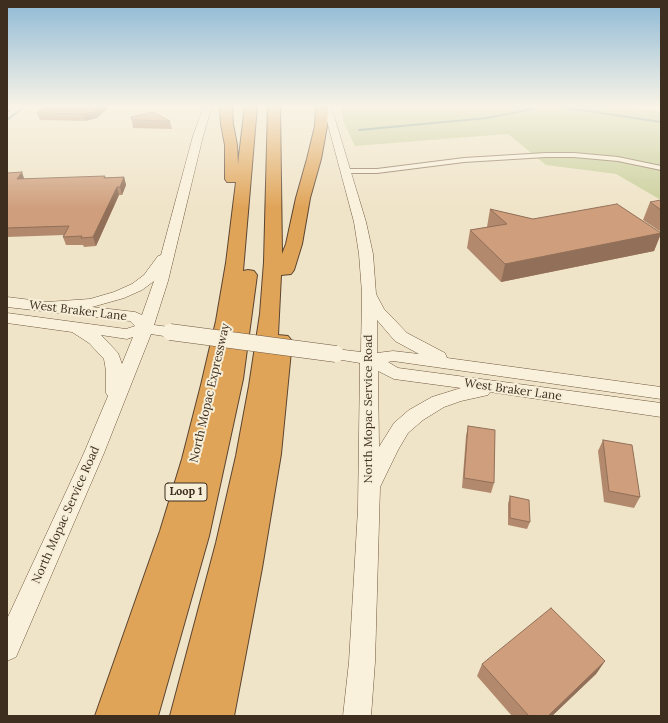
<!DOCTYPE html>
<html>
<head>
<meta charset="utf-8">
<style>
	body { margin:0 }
	#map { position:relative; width:668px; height:723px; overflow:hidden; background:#f0e4c8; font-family:Lora,serif }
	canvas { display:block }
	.frame { position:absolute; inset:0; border:8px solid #3d2e20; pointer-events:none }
</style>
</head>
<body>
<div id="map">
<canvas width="668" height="723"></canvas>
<div class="frame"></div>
</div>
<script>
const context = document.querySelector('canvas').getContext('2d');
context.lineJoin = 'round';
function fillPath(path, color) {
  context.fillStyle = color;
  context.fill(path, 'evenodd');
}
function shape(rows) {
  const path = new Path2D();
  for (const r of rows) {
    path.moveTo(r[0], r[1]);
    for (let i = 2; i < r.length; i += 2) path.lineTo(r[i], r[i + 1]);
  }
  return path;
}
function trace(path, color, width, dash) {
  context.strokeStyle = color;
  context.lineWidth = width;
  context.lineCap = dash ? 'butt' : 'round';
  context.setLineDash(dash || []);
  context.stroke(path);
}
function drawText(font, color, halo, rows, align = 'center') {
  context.font = font + ' Lora,serif';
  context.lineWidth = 4;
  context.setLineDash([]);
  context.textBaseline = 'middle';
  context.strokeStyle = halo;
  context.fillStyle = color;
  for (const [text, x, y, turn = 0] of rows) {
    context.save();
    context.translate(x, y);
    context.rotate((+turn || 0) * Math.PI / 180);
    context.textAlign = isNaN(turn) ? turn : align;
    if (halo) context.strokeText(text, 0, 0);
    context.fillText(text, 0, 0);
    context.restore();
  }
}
const green = shape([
	[341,106,625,106,661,112,661,200,616,174,546,165,508,134,355,146,343,121]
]);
const stream = shape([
	[555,106,661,122],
	[7,120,25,106],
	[359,130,487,118,533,109,533,106]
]);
const minor = shape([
	[546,153,574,153,618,157,661,166,661,170,618,161,574,157,546,157,464,162,377,173,346,173,342,171,346,169,377,169,464,158,546,153]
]);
const secondary = shape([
	[204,106,212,106,203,136,168,281,154,325,176,328,178,332,176,336,170,337,151,334,104,453,16,657,7,661,7,619,84,453,108,396,106,393,106,371,104,359,89,343,72,332,7,323,7,313,126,329,135,326,130,321,7,307,7,297,47,302,90,299,114,292,132,284,144,275,158,256,161,255,193,136,204,106],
	[154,281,142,315,135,312,92,307,124,298,142,290,154,281],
	[101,335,127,339,133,337,122,364,118,353,101,335],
	[323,106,331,106,366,222,373,254,376,294,384,309,407,333,445,353,447,358,661,387,661,399,393,361,388,362,398,368,661,403,661,417,490,392,488,395,461,401,444,407,423,420,408,433,398,450,380,487,375,662,371,716,343,716,349,662,358,509,360,363,330,358,328,354,330,350,336,349,361,352,362,293,359,254,354,222,323,106],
	[377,320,395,341,419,354,393,351,377,353,377,320],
	[378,371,394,379,461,388,432,397,409,410,394,423,379,447,378,371]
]);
const motorway = shape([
	[220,106,232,106,233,124,237,145,238,164,245,106,257,106,243,271,248,270,254,271,257,275,243,379,209,536,158,716,95,716,160,531,182,459,201,385,216,321,226,263,236,182,227,182,225,179,225,145,221,124,220,106],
	[268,106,280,106,282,254,286,244,296,198,307,159,315,126,316,106,328,106,327,126,321,159,310,198,302,244,294,270,291,274,281,275,278,335,288,336,292,341,281,454,262,568,234,716,170,716,216,543,236,456,249,386,260,314,264,262,268,106]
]);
const rail = shape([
	[7,112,15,106]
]);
const secondaryBridge = shape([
	[170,332,336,354]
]);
const wall = shape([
	[46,106,110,106,97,118,85,121,40,120,37,113],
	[132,120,170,121,172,129,133,128],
	[7,173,25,179,124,177,126,185,122,195,119,195,96,246,84,247,83,245,66,245,63,237,64,235,7,237],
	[661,200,661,232,643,220,650,202],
	[490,209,533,219,661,233,661,234,654,251,501,282,467,248,470,230,487,227],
	[468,426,494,483,491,493,462,488,466,436],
	[603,440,640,497,634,508,604,502,598,451],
	[510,496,530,522,527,529,508,525,508,504],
	[605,661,596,674,552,716,512,716,477,676,482,664]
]);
const shadedWall = shape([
	[100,106,110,106,97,118,85,121,83,114],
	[22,172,25,181,17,179],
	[124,177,126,185,122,195,120,187],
	[117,187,119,195,96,246,93,237],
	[661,233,654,251,501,282,505,264],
	[605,661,596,674,552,716,548,716]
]);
const building = shape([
	[46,106,100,106,95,111,83,114,37,113,46,106],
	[153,112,170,121,132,120,131,117,153,112],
	[22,172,17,179,105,176,104,178,124,177,120,187,117,187,93,237,81,238,82,236,63,237,69,226,7,228,7,173,22,172],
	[661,200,661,210,650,202,661,200],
	[617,204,661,233,505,264,470,230,507,224,490,209,533,219,617,204],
	[468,426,495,430,494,483,464,478,468,426],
	[603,440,632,445,640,497,609,491,603,440],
	[510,496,529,500,530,522,510,518,510,496],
	[551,608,605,661,548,716,529,716,482,664,551,608]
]);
const shields = [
	[186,492,42]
];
const shieldNames = [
	["Loop 1",186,492]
];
const streetNames = [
	["West Braker Lane",78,311,7],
	["West Braker Lane",513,390,8],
	["North Mopac Expressway",210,393,-77],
	["North Mopac Service Road",369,409,-90],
	["North Mopac Service Road",66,515,-66]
];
fillPath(green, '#c9cf9b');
trace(stream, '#6f938a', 2);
trace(minor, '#8d765c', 2);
trace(secondary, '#6f573f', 1);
trace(motorway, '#5b4430', 2);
fillPath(minor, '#faf1dc');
fillPath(secondary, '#faf1dc');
fillPath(motorway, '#e0a458');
trace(rail, '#3d2e20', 1.5, [4, 4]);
trace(secondaryBridge, '#6f573f', 17, []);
trace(secondaryBridge, '#faf1dc', 16);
fillPath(wall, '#b2896c');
fillPath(shadedWall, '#916f58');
fillPath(building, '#cf9f7d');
trace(building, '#916f58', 1);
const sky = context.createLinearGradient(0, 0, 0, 208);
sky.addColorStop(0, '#8fbad6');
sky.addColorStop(0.51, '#f8f3e6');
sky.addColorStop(1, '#f8f3e600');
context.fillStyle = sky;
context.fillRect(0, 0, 668, 208);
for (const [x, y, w] of shields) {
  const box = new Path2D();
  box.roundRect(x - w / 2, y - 9, w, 18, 3);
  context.fillStyle = '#f7eed8';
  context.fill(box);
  trace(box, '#3d2e20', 1);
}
drawText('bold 11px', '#3d2e20', null, shieldNames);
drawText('12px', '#3d2e20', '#f7eed8', streetNames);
</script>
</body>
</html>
